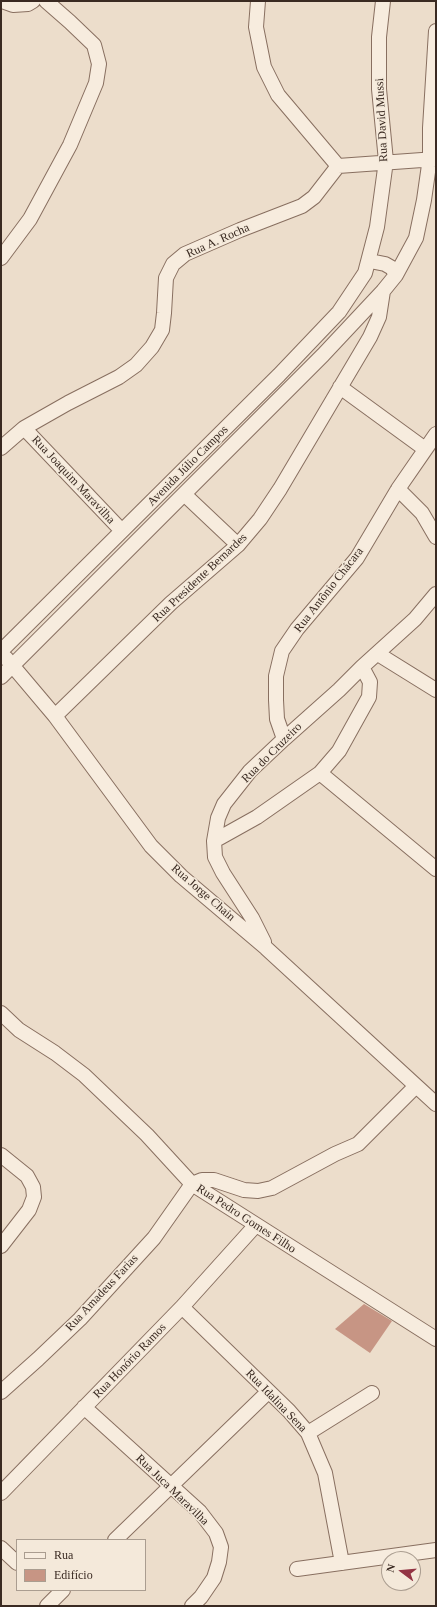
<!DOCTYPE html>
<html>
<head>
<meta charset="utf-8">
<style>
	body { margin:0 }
	#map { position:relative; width:437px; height:1607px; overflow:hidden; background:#ecddcb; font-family:"Times New Roman",serif }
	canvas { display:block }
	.frame { position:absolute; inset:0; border:2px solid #3a2a22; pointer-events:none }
	.legend { position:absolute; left:16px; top:1539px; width:130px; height:52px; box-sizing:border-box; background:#f4e9da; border:1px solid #aa9d90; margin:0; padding:5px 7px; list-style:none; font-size:12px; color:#3a2a22 }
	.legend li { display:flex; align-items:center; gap:8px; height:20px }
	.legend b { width:20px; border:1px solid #aa9d90 }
	.north { position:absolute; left:381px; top:1551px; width:40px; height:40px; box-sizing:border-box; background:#f4e9da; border:1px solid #aa9d90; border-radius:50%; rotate:286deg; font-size:11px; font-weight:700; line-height:16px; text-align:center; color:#3a2a22 }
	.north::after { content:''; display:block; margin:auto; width:14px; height:18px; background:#933444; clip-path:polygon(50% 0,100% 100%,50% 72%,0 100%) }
</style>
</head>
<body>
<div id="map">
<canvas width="437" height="1607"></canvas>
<div class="frame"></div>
<ul class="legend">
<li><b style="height:5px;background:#f7ecde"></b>Rua</li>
<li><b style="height:11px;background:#c79584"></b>Edifício</li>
</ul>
<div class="north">N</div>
</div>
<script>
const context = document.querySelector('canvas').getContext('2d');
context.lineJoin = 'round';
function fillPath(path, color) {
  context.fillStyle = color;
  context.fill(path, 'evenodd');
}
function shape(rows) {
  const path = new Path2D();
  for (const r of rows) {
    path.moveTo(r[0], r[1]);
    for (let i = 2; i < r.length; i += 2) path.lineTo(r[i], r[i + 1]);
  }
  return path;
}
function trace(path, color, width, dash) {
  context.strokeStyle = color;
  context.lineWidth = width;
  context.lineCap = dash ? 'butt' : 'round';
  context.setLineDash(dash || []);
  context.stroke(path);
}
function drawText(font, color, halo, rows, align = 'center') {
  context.font = font + ' "Times New Roman",serif';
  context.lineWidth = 3;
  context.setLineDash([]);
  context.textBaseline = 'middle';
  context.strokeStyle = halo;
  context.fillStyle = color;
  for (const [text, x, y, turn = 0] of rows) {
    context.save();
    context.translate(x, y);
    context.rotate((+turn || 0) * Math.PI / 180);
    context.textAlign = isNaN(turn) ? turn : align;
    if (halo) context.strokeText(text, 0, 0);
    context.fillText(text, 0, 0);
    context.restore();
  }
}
const building = shape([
	[364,1304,392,1321,370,1353,335,1329]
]);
const minor = shape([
	[2,1,13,5,28,4,33,1],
	[258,1,256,27,264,67,278,95,338,166,436,159],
	[1,258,30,219,70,145,96,83,99,64,94,45,70,22,46,1],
	[370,261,385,264,392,268,396,275],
	[340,387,425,449],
	[24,428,122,531],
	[1,448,24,428,68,403,119,377,136,365,152,347,162,330,164,313,166,278,173,264,185,254,240,230,302,206,314,197,338,166],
	[398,489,422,513,436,537],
	[184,494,238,545],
	[1,651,279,375,339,312,365,273,377,227,386,161,379,89,379,37,383,1],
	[378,654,436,690],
	[6,658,55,716,151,846,181,876,266,948,436,1104],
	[1,677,323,355,383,291,396,275,416,238,424,200,430,158,430,128,436,31],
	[55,716,171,603,238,545,260,519,280,489,370,337,379,317,383,291],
	[284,739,277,719,276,700,276,676,282,651,297,629,357,558,398,489,436,434],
	[320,773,436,869],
	[214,841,257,817,320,773,339,751,369,697,370,682,362,667],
	[264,942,252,918,223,873,215,857,214,841,218,818,224,804,250,771,284,739,339,690,362,667,415,619,436,594],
	[1,1013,19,1030,55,1053,84,1075,147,1135,192,1184,436,1339],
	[1,1155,27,1176,33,1187,34,1197,29,1210,1,1246],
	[182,1307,289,1411,308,1433,325,1473,342,1563],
	[1,1392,38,1359,80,1319,154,1238,192,1184,202,1180,214,1180,244,1190,258,1191,272,1188,335,1154,358,1144,416,1086],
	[84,1407,200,1512,216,1533,221,1547,219,1562,214,1578,201,1597,192,1606],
	[308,1433,372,1393],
	[1,1493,182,1307,255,1226],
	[115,1540,268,1392],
	[1,1548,17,1563],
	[297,1569,436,1550],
	[47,1606,63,1590]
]);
const streetNames = [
	["Rua David Mussi",382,120,-93],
	["Rua A. Rocha",218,241,-24],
	["Avenida Júlio Campos",188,466,-45],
	["Rua Joaquim Maravilha",73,480,47],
	["Rua Presidente Bernardes",200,578,-43],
	["Rua Antônio Chácara",329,590,-52],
	["Rua do Cruzeiro",272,753,-45],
	["Rua Jorge Chain",203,893,41],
	["Rua Pedro Gomes Filho",246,1219,33],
	["Rua Amadeus Farias",102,1293,-47],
	["Rua Honório Ramos",130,1361,-46],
	["Rua Idalina Sena",276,1401,46],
	["Rua Juca Maravilha",172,1490,44]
];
fillPath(building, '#c79584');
trace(minor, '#886f60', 16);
trace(minor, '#f7ecde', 14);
drawText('12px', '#3a2a22', '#f4e9da', streetNames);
</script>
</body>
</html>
